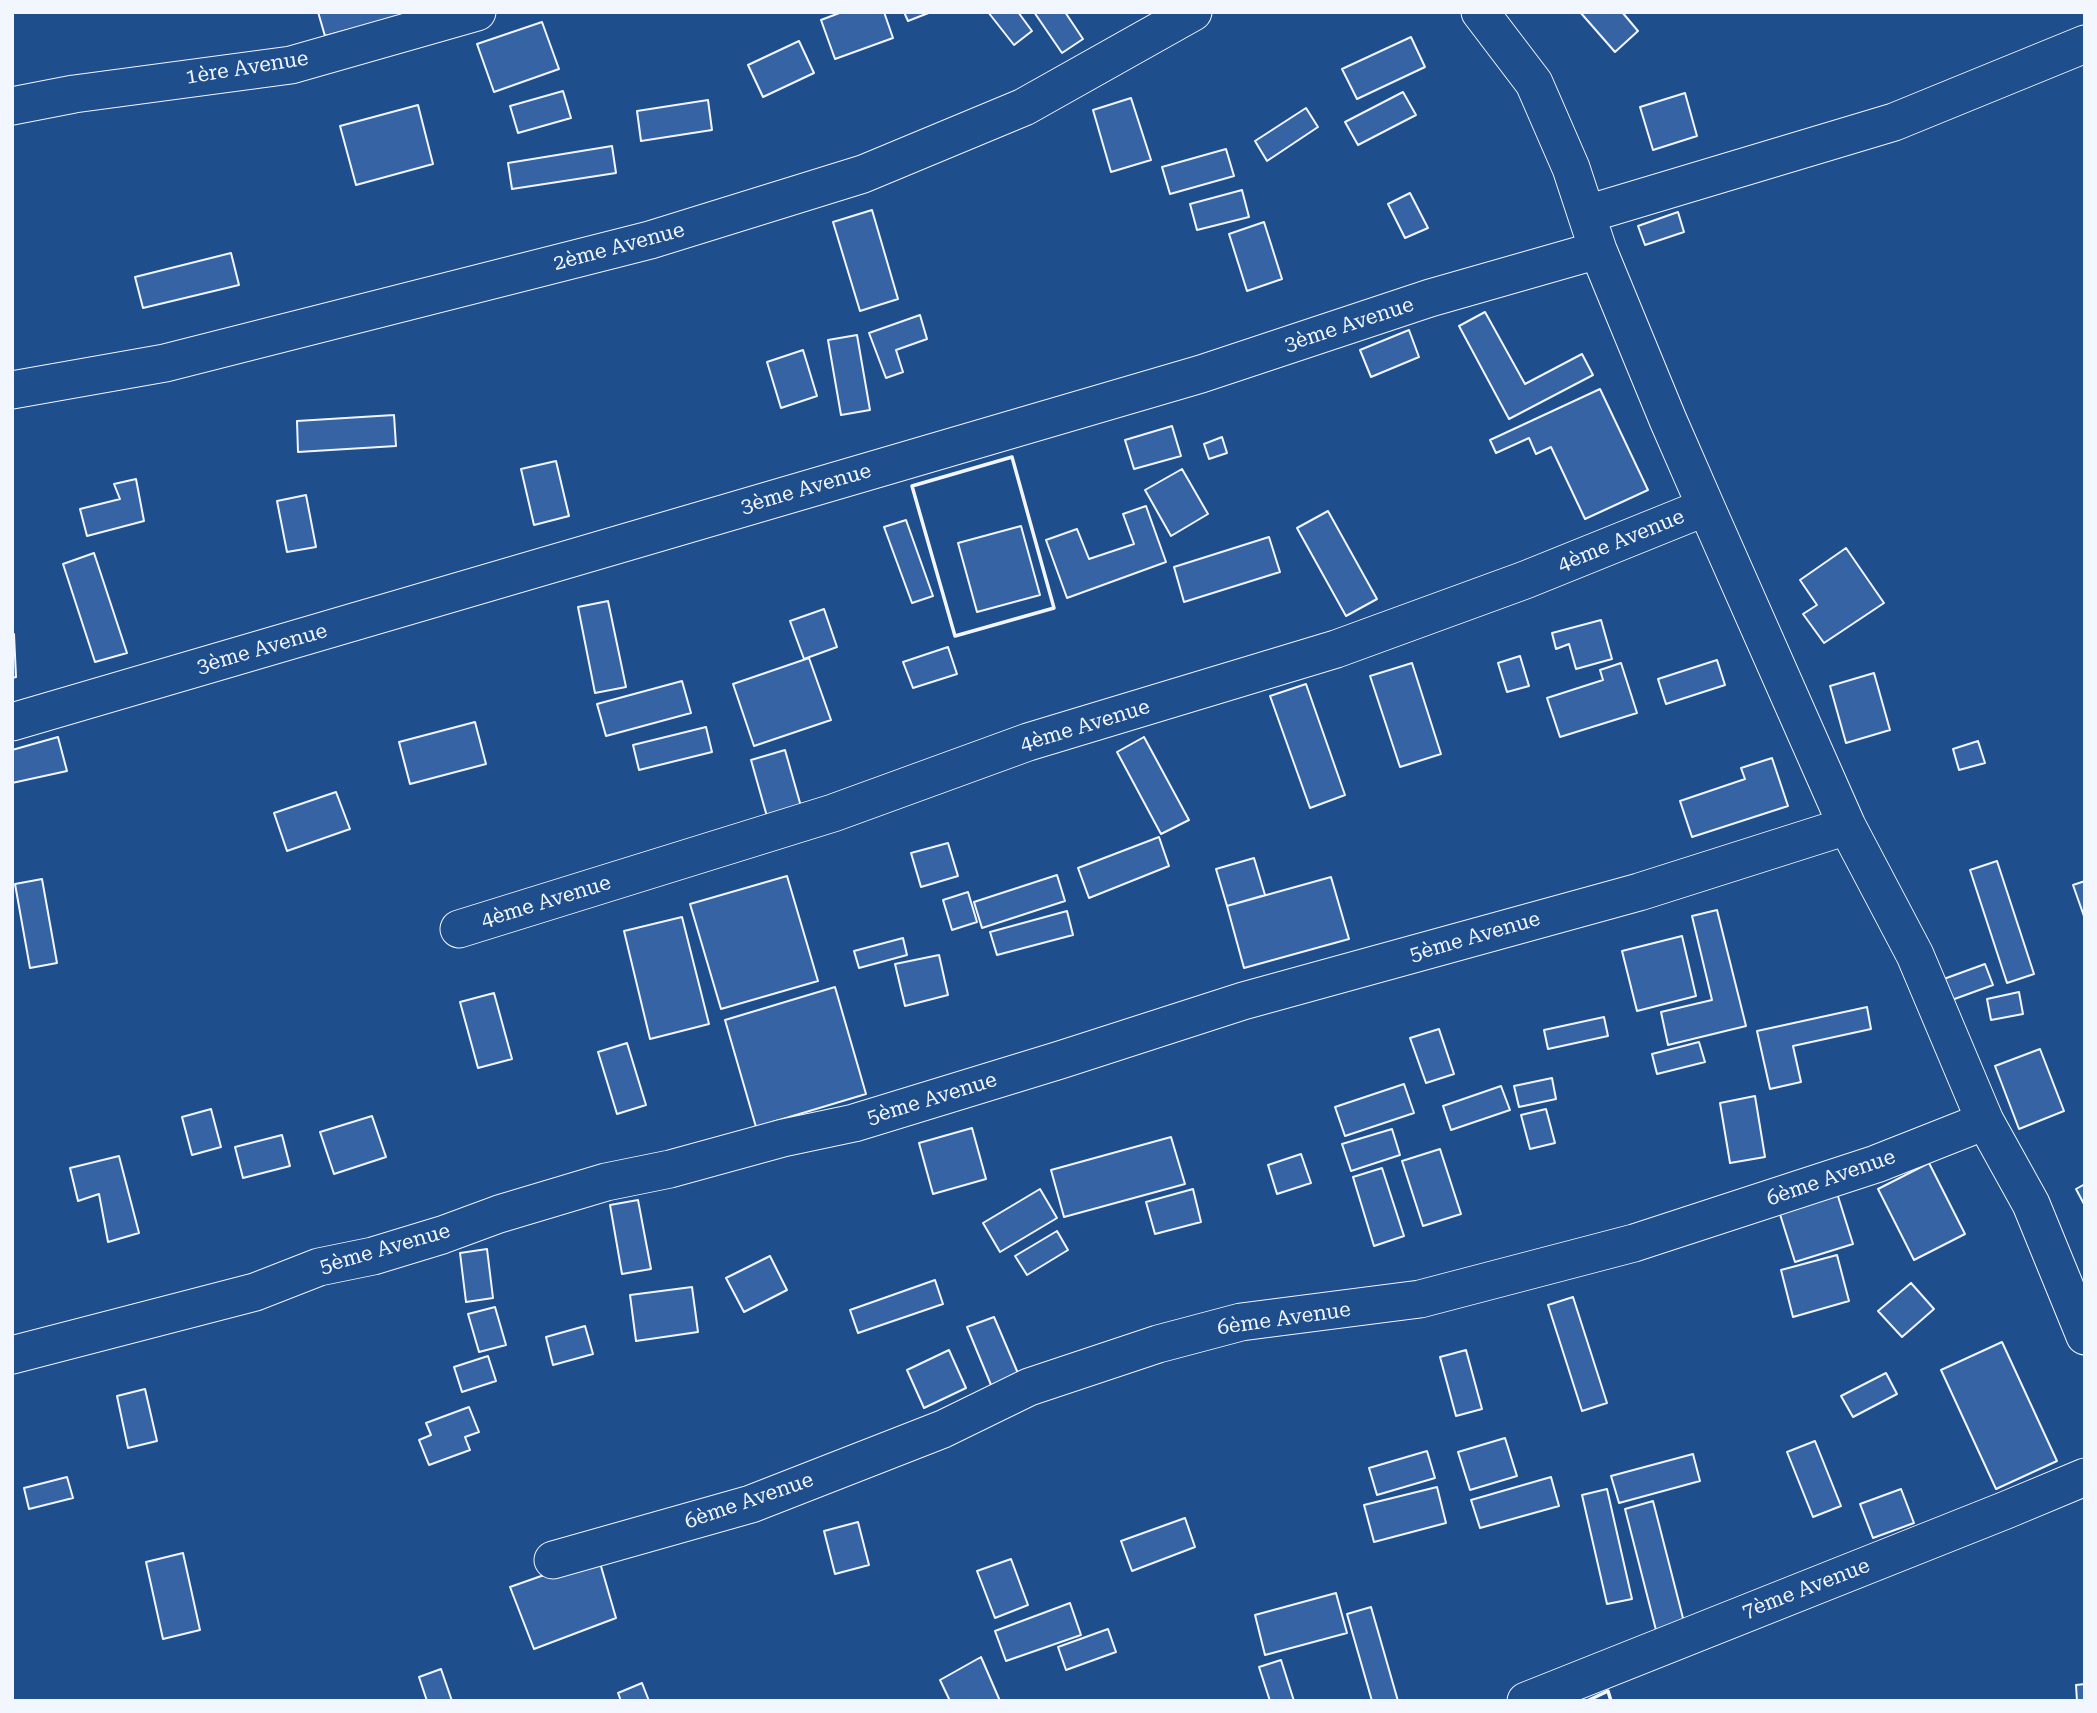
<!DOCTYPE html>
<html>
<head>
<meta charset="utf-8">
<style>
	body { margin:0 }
	#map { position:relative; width:2097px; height:1713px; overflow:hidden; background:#1f4e8c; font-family:"Roboto Serif",serif }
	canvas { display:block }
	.frame { position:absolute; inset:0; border:14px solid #f2f6ff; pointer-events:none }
</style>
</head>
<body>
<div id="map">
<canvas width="2097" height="1713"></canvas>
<div class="frame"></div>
</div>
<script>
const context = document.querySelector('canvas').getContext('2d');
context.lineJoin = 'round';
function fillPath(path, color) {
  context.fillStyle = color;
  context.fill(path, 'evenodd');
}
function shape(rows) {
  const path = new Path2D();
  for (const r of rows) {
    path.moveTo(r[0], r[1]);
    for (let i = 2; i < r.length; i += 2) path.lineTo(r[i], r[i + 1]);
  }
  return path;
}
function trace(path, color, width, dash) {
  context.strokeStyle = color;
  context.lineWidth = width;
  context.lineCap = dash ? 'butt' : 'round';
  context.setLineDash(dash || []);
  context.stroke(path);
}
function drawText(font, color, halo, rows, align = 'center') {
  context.font = font + ' "Roboto Serif",serif';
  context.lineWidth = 5;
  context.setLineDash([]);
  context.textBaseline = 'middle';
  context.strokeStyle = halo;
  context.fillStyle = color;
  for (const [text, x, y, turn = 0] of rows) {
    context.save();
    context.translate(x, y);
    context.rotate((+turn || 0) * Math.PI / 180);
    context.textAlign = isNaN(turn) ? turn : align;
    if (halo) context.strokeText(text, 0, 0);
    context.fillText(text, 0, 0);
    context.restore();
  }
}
const building = shape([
	[318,12,413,12,413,13,325,36,318,12],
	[842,12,884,12,893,38,835,59,821,20,842,12],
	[904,12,931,12,908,21,904,12],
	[988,12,1018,12,1032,31,1014,45,988,12],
	[1034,12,1065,12,1083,39,1062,53,1034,12],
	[1580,12,1622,12,1638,31,1615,52,1580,12],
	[542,22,559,69,494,92,477,44,542,22],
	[1411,37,1425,67,1357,99,1342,69,1411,37],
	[799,41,814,73,763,97,748,65,799,41],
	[563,91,571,118,518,133,510,106,563,91],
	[1403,92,1416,115,1358,145,1345,122,1403,92],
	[1685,93,1697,136,1653,150,1640,107,1685,93],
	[1131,98,1151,160,1111,172,1093,110,1131,98],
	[708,100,712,130,641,141,637,111,708,100],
	[418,105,433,164,356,185,340,126,418,105],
	[1306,108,1318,127,1267,161,1255,141,1306,108],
	[612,146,616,173,512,189,508,163,612,146],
	[1226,149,1234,176,1170,194,1162,167,1226,149],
	[1242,190,1249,217,1197,230,1190,204,1242,190],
	[1410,193,1428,228,1405,238,1388,204,1410,193],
	[872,210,898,299,860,311,833,222,872,210],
	[1678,212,1684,232,1645,245,1638,226,1678,212],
	[1264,222,1282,279,1247,291,1229,234,1264,222],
	[231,253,239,285,143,308,135,277,231,253],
	[1485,312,1525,384,1582,354,1593,375,1509,419,1459,326,1485,312],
	[920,315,927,339,896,350,903,372,886,378,869,333,920,315],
	[1409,330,1419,357,1371,377,1360,350,1409,330],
	[857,335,870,410,841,415,828,340,857,335],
	[803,350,817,396,781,408,767,362,803,350],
	[1600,389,1648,490,1585,519,1551,447,1536,454,1529,438,1496,453,1490,440,1600,389],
	[394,415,396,446,298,452,297,421,394,415],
	[1172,426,1181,456,1134,469,1125,440,1172,426],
	[1222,437,1227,453,1209,459,1204,444,1222,437],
	[556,461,569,516,534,525,521,469,556,461],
	[1182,469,1208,514,1171,536,1145,490,1182,469],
	[136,479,144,521,87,536,80,509,120,499,114,484,136,479],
	[306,495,316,547,287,552,277,501,306,495],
	[1146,506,1166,562,1067,598,1046,540,1077,529,1089,559,1134,544,1123,514,1146,506],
	[1328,511,1377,599,1346,616,1297,528,1328,511],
	[906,520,933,596,912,603,884,527,906,520],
	[1021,526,1040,595,977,612,958,543,1021,526],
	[1269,537,1280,572,1184,602,1174,567,1269,537],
	[1846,548,1884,603,1824,643,1803,614,1817,605,1800,580,1846,548],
	[94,553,127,653,95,662,63,564,94,553],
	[608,601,626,687,595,693,578,607,608,601],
	[824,609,837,647,804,659,790,621,824,609],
	[1601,620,1612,659,1576,669,1569,644,1556,649,1552,633,1601,620],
	[14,634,16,677,12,678,12,635,14,634],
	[948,647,957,674,913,688,903,662,948,647],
	[1520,656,1529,686,1507,692,1498,663,1520,656],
	[809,658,831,720,754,746,733,684,809,658],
	[1717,660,1725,685,1666,704,1658,679,1717,660],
	[1412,663,1441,754,1400,767,1370,676,1412,663],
	[1621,663,1637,713,1560,737,1547,698,1603,680,1600,670,1621,663],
	[1874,673,1890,730,1846,743,1830,686,1874,673],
	[682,681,691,713,606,736,597,704,682,681],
	[1306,684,1345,795,1310,808,1270,696,1306,684],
	[475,722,486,764,410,784,399,742,475,722],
	[706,727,712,752,639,770,633,745,706,727],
	[58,737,67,771,12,783,12,750,58,737],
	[1144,737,1189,820,1161,834,1117,752,1144,737],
	[1978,741,1985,763,1959,770,1953,749,1978,741],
	[785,750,802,810,768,820,751,760,785,750],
	[1772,758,1788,806,1692,837,1680,801,1745,779,1741,768,1772,758],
	[336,792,350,829,287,851,274,813,336,792],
	[1159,837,1169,866,1089,898,1078,868,1159,837],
	[948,843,958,876,921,887,911,853,948,843],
	[1254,858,1265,895,1227,906,1216,869,1254,858],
	[1997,861,2034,974,2007,983,1970,870,1997,861],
	[1057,875,1065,901,982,928,974,902,1057,875],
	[787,876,818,981,721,1009,690,904,787,876],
	[1331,877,1349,939,1244,968,1227,906,1331,877],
	[42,879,57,963,30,968,15,884,42,879],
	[2085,881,2085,919,2073,885,2085,881],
	[968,892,977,922,952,930,943,900,968,892],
	[1717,910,1746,1026,1668,1045,1661,1012,1712,1000,1692,916,1717,910],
	[1067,911,1073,935,997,955,990,932,1067,911],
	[682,917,709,1024,650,1039,624,931,682,917],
	[1682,936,1696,996,1637,1011,1622,951,1682,936],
	[903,938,907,955,859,968,854,951,903,938],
	[939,955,948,995,905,1006,895,964,939,955],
	[1985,964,1993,985,1949,1001,1941,980,1985,964],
	[835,987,866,1094,756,1127,725,1020,835,987],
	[2019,992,2023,1014,1991,1020,1987,999,2019,992],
	[494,993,512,1059,478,1068,460,1002,494,993],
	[1867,1007,1871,1029,1793,1046,1801,1082,1770,1089,1757,1031,1867,1007],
	[1604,1017,1608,1036,1548,1049,1544,1030,1604,1017],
	[1439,1029,1454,1074,1426,1083,1410,1038,1439,1029],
	[1699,1042,1705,1062,1657,1074,1652,1054,1699,1042],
	[627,1043,646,1105,617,1114,598,1052,627,1043],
	[2040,1049,2064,1111,2019,1129,1995,1066,2040,1049],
	[1552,1078,1556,1099,1519,1107,1514,1086,1552,1078],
	[1404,1084,1414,1113,1345,1136,1335,1107,1404,1084],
	[1501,1086,1510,1110,1451,1130,1443,1106,1501,1086],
	[1755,1096,1765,1157,1730,1163,1720,1103,1755,1096],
	[211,1109,221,1147,192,1155,182,1117,211,1109],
	[1546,1109,1555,1143,1530,1149,1521,1115,1546,1109],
	[372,1116,386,1157,334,1174,320,1132,372,1116],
	[972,1128,986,1179,933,1194,919,1143,972,1128],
	[1392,1129,1400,1155,1351,1171,1342,1144,1392,1129],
	[282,1135,290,1166,243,1178,235,1147,282,1135],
	[1171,1137,1185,1184,1064,1217,1051,1170,1171,1137],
	[1440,1149,1461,1214,1423,1226,1402,1161,1440,1149],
	[1301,1154,1311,1183,1277,1194,1268,1165,1301,1154],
	[119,1156,139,1233,108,1242,99,1194,78,1201,70,1168,119,1156],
	[1929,1163,1965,1234,1914,1260,1878,1189,1929,1163],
	[1382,1168,1404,1236,1374,1246,1353,1177,1382,1168],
	[2085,1184,2085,1206,2076,1189,2085,1184],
	[1040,1189,1057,1218,1000,1252,983,1223,1040,1189],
	[1193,1189,1201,1222,1155,1234,1146,1202,1193,1189],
	[1836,1190,1853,1244,1795,1262,1778,1208,1836,1190],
	[638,1200,651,1269,622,1274,610,1205,638,1200],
	[1057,1231,1068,1250,1027,1275,1015,1256,1057,1231],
	[487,1249,493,1298,466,1302,460,1253,487,1249],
	[1837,1255,1849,1301,1793,1317,1781,1270,1837,1255],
	[770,1256,787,1290,744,1312,726,1278,770,1256],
	[935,1280,943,1304,858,1333,850,1310,935,1280],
	[1911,1283,1934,1309,1902,1337,1878,1311,1911,1283],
	[692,1287,698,1332,636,1341,630,1295,692,1287],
	[1573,1297,1607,1403,1582,1411,1548,1305,1573,1297],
	[495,1307,506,1345,479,1352,468,1314,495,1307],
	[994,1317,1023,1385,996,1397,967,1327,994,1317],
	[585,1326,593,1354,553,1365,546,1337,585,1326],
	[2002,1342,2057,1461,1996,1489,1941,1370,2002,1342],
	[949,1350,966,1388,924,1408,907,1370,949,1350],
	[1466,1350,1482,1409,1456,1416,1440,1357,1466,1350],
	[488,1356,496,1381,462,1392,454,1367,488,1356],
	[1886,1373,1897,1394,1853,1417,1841,1396,1886,1373],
	[145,1389,157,1441,128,1448,117,1396,145,1389],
	[469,1407,479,1432,465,1437,470,1450,429,1465,419,1440,431,1435,426,1423,469,1407],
	[1505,1438,1517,1476,1470,1490,1458,1452,1505,1438],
	[1815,1441,1841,1506,1813,1517,1787,1452,1815,1441],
	[1427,1451,1435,1478,1377,1495,1369,1468,1427,1451],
	[1693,1454,1700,1481,1619,1503,1611,1476,1693,1454],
	[67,1477,73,1498,29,1509,24,1488,67,1477],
	[1551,1477,1559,1506,1480,1528,1471,1500,1551,1477],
	[1437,1487,1446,1523,1374,1542,1364,1505,1437,1487],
	[1607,1489,1632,1599,1607,1604,1582,1495,1607,1489],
	[1901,1489,1914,1523,1873,1538,1860,1504,1901,1489],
	[1653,1501,1685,1626,1657,1634,1625,1509,1653,1501],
	[1185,1518,1195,1547,1132,1571,1121,1541,1185,1518],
	[858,1522,869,1565,835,1574,824,1531,858,1522],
	[183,1553,200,1630,163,1639,146,1562,183,1553],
	[598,1556,616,1618,534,1649,510,1587,598,1556],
	[1011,1559,1028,1605,995,1618,977,1571,1011,1559],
	[1336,1593,1347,1633,1265,1655,1255,1615,1336,1593],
	[1070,1603,1081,1635,1006,1661,995,1631,1070,1603],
	[1371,1607,1398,1701,1372,1701,1347,1614,1371,1607],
	[1108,1629,1116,1652,1066,1670,1058,1647,1108,1629],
	[981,1657,1000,1701,950,1701,940,1680,981,1657],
	[1281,1660,1294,1701,1270,1701,1259,1667,1281,1660],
	[441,1669,452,1701,427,1701,419,1677,441,1669],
	[642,1683,649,1701,621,1701,618,1693,642,1683],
	[2085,1684,2085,1701,2077,1701,2076,1685,2085,1684]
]);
const minor = shape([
	[1480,12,1534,83,1571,168,1598,250,1668,420,1706,507,1847,826,1915,955,1985,1121,2031,1204,2085,1336],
	[12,106,74,94,291,65,477,12],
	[1587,214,1894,122,2085,44],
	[12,390,165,363,650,240,863,174,1024,107,1193,12],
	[12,722,1201,374,1430,298,1598,250],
	[459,929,833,813,1028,742,1336,649,1525,580,1706,507],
	[12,1355,255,1292,319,1267,373,1256,442,1235,499,1214,606,1182,670,1169,783,1138,854,1123,1060,1060,1243,1001,1639,892,1847,826],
	[553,1560,751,1504,943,1429,1029,1387,1158,1344,1241,1322,1420,1299,1634,1243,1876,1164,1985,1121],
	[1526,1701,2006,1510,2085,1477]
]);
const wall = shape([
	[1012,457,1054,608,955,636,912,486,1012,457],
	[1587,1701,1608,1691,1611,1701]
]);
const streetNames = [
	["1ère Avenue",247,68,-9],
	["2ème Avenue",619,247,-15],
	["3ème Avenue",1349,325,-18],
	["3ème Avenue",806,489,-16],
	["4ème Avenue",1621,541,-22],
	["3ème Avenue",262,649,-16],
	["4ème Avenue",1085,726,-17],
	["4ème Avenue",546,902,-17],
	["5ème Avenue",1475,937,-16],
	["5ème Avenue",932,1099,-17],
	["6ème Avenue",1831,1178,-19],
	["5ème Avenue",385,1249,-16],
	["6ème Avenue",1284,1319,-8],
	["6ème Avenue",749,1501,-19],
	["7ème Avenue",1806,1589,-21]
];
fillPath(building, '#3563a3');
trace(building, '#f2f6ff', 2);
trace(minor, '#f2f6ff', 39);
trace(minor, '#1f4e8c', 37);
trace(wall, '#f2f6ff', 3.5);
drawText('21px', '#f2f6ff', '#1f4e8c', streetNames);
</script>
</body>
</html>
